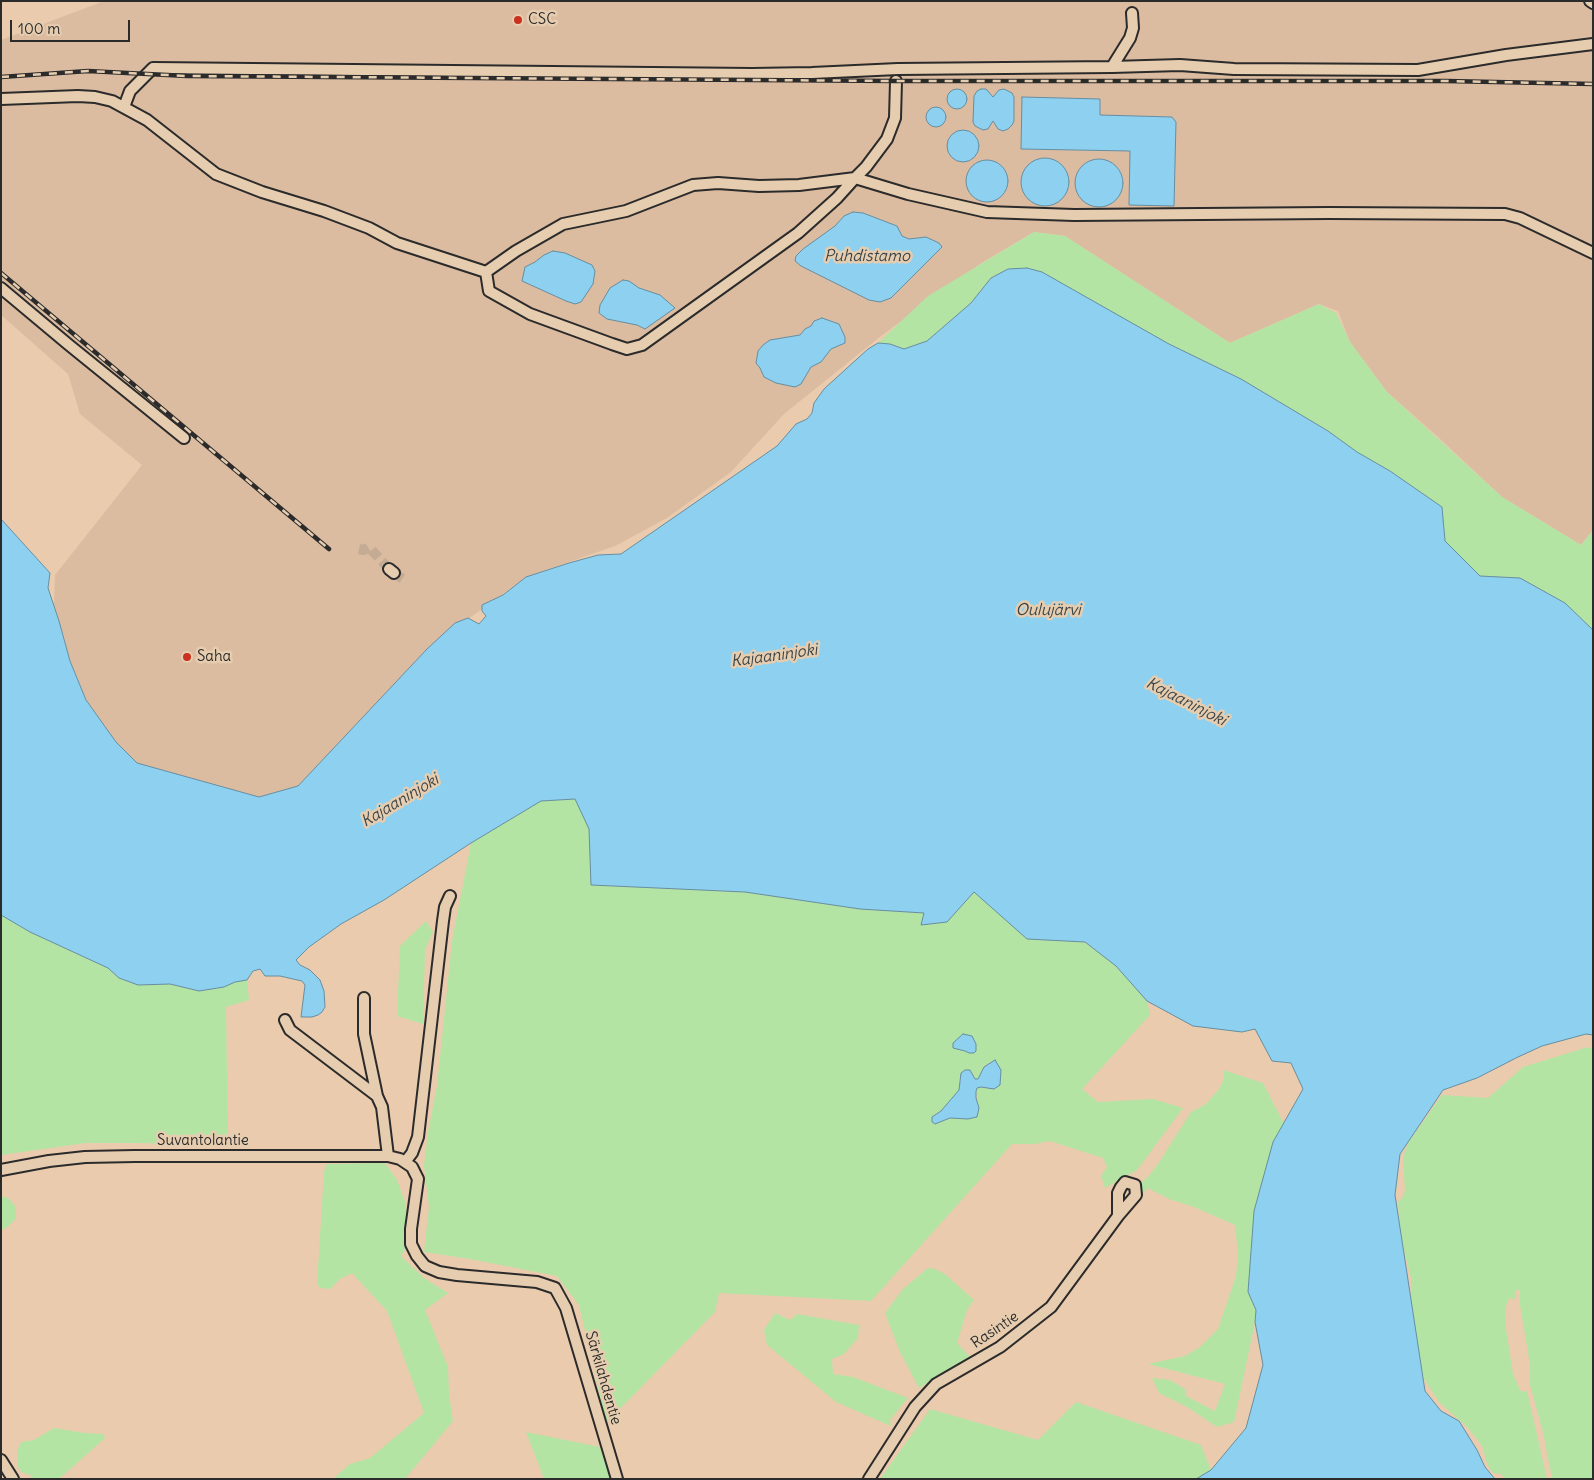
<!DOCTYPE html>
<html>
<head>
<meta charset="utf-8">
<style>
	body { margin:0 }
	#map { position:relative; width:1594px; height:1480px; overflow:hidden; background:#eacbad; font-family:Delius,sans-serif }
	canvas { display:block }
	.frame { position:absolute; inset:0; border:2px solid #2b2b2b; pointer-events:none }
	.scale { position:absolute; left:10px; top:20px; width:120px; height:22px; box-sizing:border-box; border:2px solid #2b2b2b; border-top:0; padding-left:6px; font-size:15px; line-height:18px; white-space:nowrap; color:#2b2b2b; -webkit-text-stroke:4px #e7cdaf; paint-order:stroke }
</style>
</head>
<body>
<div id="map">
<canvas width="1594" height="1480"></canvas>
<div class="frame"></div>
<div class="scale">100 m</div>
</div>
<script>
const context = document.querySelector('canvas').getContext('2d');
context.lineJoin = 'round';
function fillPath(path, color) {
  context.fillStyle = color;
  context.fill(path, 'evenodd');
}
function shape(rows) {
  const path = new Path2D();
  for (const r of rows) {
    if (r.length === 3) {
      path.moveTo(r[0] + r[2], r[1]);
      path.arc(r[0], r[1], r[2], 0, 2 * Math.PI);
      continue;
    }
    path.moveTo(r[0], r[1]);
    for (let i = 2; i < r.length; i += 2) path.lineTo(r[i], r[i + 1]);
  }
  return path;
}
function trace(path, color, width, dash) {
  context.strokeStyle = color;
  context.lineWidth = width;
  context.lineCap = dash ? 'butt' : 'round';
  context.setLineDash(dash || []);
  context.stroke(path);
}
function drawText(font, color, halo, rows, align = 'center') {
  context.font = font + ' Delius,sans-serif';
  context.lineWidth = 5;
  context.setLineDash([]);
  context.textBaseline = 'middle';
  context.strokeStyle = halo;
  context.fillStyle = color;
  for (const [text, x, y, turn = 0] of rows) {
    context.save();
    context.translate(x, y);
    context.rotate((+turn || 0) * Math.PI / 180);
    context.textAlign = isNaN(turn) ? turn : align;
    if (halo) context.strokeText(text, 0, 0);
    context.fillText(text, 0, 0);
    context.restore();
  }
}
const built = shape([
	[104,1,1593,1,1593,530,1581,545,1502,497,1437,436,1387,392,1350,342,1338,311,1319,304,1230,343,1065,236,1034,232,983,262,939,293,881,336,784,414,731,472,667,518,615,546,526,577,427,649,298,786,259,797,136,763,116,742,86,700,70,661,54,604,55,575,142,465,80,414,68,374,1,315,1,40]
]);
const green = shape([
	[1034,232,1065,236,1230,343,1319,304,1336,313,1350,342,1387,392,1502,497,1581,545,1593,530,1593,630,1564,603,1520,578,1480,576,1445,541,1442,507,1390,471,1356,452,1328,431,1241,379,1169,344,1027,268,1008,269,991,278,971,303,927,341,904,349,890,344,878,343,928,296],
	[575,798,589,829,591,885,745,892,860,909,924,913,922,925,947,922,974,892,1027,939,1084,942,1116,966,1147,1001,1150,1015,1082,1089,1098,1102,1153,1099,1183,1108,1137,1170,1105,1188,1101,1176,1107,1167,1103,1158,1050,1141,1034,1144,1012,1144,871,1301,719,1293,715,1312,606,1423,579,1305,557,1276,470,1259,424,1252,429,1207,424,1166,428,1132,437,1086,452,941,471,843,541,801],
	[990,1062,987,1088,981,1087,977,1088,976,1091,979,1108,968,1119,950,1118,935,1124,935,1114,941,1111,959,1090,961,1073,965,1070,973,1073,975,1079,978,1079,984,1066],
	[1,915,30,932,108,968,119,978,138,985,170,984,199,991,224,987,235,982,247,980,249,1000,226,1007,228,1146,140,1143,86,1143,1,1155],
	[426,921,433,932,425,949,423,1024,397,1016,400,946],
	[1588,1047,1593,1049,1593,1479,1552,1479,1543,1432,1530,1385,1530,1365,1520,1305,1520,1290,1516,1290,1516,1299,1510,1298,1507,1302,1505,1312,1506,1329,1513,1374,1520,1390,1524,1392,1527,1391,1547,1479,1505,1479,1501,1474,1493,1473,1490,1469,1486,1461,1483,1448,1477,1439,1466,1426,1439,1402,1422,1376,1411,1304,1411,1278,1400,1234,1398,1202,1402,1198,1405,1191,1403,1157,1408,1143,1442,1095,1488,1098,1523,1067],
	[1223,1070,1263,1083,1284,1124,1273,1142,1250,1272,1248,1292,1256,1310,1255,1322,1234,1422,1217,1427,1187,1407,1159,1393,1152,1378,1170,1380,1185,1389,1186,1396,1215,1411,1225,1384,1148,1364,1185,1356,1200,1347,1218,1329,1236,1276,1238,1254,1235,1225,1194,1207,1169,1199,1148,1188,1135,1202,1137,1186,1148,1177,1158,1164,1191,1112,1206,1104,1219,1089,1224,1079],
	[385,1163,397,1180,405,1202,408,1219,405,1240,407,1246,401,1256,424,1278,448,1293,425,1310,448,1367,449,1394,453,1421,405,1479,333,1479,350,1464,370,1458,424,1413,387,1311,352,1273,340,1279,330,1289,320,1288,317,1284,324,1172,327,1164],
	[1,1196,8,1198,15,1206,16,1218,8,1227,1,1230],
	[928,1268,935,1269,945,1274,974,1300,967,1310,957,1343,970,1357,919,1388,900,1352,885,1313,903,1289],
	[775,1313,790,1320,797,1314,859,1325,858,1338,844,1354,832,1359,833,1374,853,1377,908,1398,890,1420,891,1426,836,1402,767,1345,764,1330],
	[1076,1402,1201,1445,1211,1470,1196,1479,880,1479,930,1409,1038,1440],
	[54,1428,85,1433,103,1434,105,1438,59,1479,34,1479,30,1475,21,1472,18,1467,17,1452,21,1442,34,1440],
	[526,1432,600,1447,611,1479,544,1479]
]);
const water = shape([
	[981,89,986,89,993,97,999,90,1004,89,1012,93,1014,97,1014,121,1012,125,1008,129,1003,131,998,129,993,121,988,129,983,130,975,126,973,122,974,96,977,91,981,89],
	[957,99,10],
	[1022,97,1100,99,1100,115,1172,117,1176,122,1174,206,1129,205,1130,151,1021,149,1022,97],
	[936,117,10],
	[963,146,16],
	[1045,182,24],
	[1099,183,24],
	[987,181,21],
	[853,212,863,213,897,226,902,236,909,239,926,237,939,243,942,247,891,298,880,302,869,300,801,266,795,261,796,256,803,249,835,226,844,216,853,212],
	[553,251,565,253,592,265,595,271,593,284,581,302,575,304,566,301,522,281,525,267,535,262,544,255,553,251],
	[1027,268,1042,272,1169,344,1241,379,1328,431,1357,452,1390,471,1442,507,1445,541,1480,576,1520,578,1565,603,1593,630,1593,1035,1586,1034,1542,1046,1518,1057,1477,1078,1443,1090,1400,1154,1395,1195,1425,1391,1441,1411,1459,1421,1477,1450,1485,1467,1495,1479,1196,1479,1211,1470,1246,1428,1263,1365,1255,1322,1256,1310,1248,1292,1254,1211,1273,1142,1303,1089,1291,1063,1272,1061,1255,1029,1242,1032,1193,1026,1147,1001,1116,966,1085,942,1027,939,974,892,947,922,921,925,924,913,860,909,745,892,591,885,589,829,575,799,541,801,471,843,384,900,341,924,309,947,296,960,300,965,310,970,320,980,324,991,325,1007,322,1012,318,1015,312,1017,301,1017,305,985,302,981,280,976,265,976,260,969,253,971,247,980,235,982,224,987,199,991,170,984,138,985,119,978,108,968,30,932,1,915,1,519,50,573,48,588,59,621,70,661,86,700,116,742,137,763,259,797,298,786,427,649,455,623,468,618,479,624,486,616,482,611,482,605,503,595,526,577,569,563,598,555,621,554,777,446,796,424,807,419,812,413,814,403,824,389,868,349,878,343,890,344,904,349,927,341,971,303,991,278,1008,269,1027,268],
	[623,280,629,281,639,288,660,295,675,308,645,329,637,325,607,319,599,313,600,305,610,288,623,280],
	[822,318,839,324,845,337,845,343,831,349,821,362,811,367,801,384,795,387,776,383,764,377,760,368,756,363,758,351,763,345,770,340,800,335,805,329,811,326,814,321,822,318],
	[963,1034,972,1036,976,1044,976,1051,974,1053,969,1053,965,1051,953,1048,953,1043,963,1034],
	[995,1060,1001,1070,1000,1085,994,1089,981,1087,977,1088,976,1091,976,1098,979,1108,977,1117,968,1119,950,1118,935,1124,932,1122,932,1117,941,1111,959,1090,961,1073,965,1070,970,1070,975,1079,978,1079,984,1067,995,1060]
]);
const minorTunnel = shape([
	[359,549,364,550,369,547,389,569],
	[394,573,403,579]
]);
const minor = shape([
	[1590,1,1593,3],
	[1112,67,1130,38,1133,28,1132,13],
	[896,81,895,118,887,139,866,167,855,178,837,198,798,233,642,345,627,349,612,344,530,314,489,291,486,272,516,251,563,224,626,211,693,185,718,183,759,186,799,185,855,178,908,194,987,212,1074,215,1329,213,1505,214,1520,218,1593,253],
	[1,99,78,96,95,97,112,101,147,120,216,174,262,192,324,211,369,228,397,243,486,272],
	[124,107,130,91,153,68,752,74,812,73,898,69,1112,67,1180,65,1234,69,1418,70,1506,55,1593,44],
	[1,288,69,345,184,438],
	[389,569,394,573],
	[364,998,364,1034,377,1096],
	[285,1020,290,1030,377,1096,382,1107,388,1156],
	[405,1162,412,1153,418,1137,443,921,445,907,450,896],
	[1,1170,49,1161,85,1157,135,1156,388,1156,400,1159,412,1167,418,1179,411,1229,411,1244,417,1256,425,1266,439,1272,457,1275,537,1282,555,1288,566,1308,617,1479],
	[1,1460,13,1479],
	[869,1479,915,1407,936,1384,1000,1347,1051,1307,1118,1216,1136,1195,1135,1185,1125,1182,1121,1187,1118,1193,1118,1216]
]);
const rail = shape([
	[1,77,88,71,187,76,896,81,1446,81,1593,84],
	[1,273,329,549]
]);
const markers = [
	[518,20,5,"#c8321e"],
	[187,657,5,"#c8321e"]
];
const poiNames = [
	["CSC",528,20],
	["Saha",197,657]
];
const streetNames = [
	["Suvantolantie",203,1141],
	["Rasintie",995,1330,-34],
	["Särkilahdentie",603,1378,74]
];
const waterNames = [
	["Puhdistamo",867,256],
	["Oulujärvi",1048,610],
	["Kajaaninjoki",774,656,-8],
	["Kajaaninjoki",1186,702,27],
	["Kajaaninjoki",400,801,-31]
];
fillPath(built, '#dcbca1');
fillPath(green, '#b4e4a4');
fillPath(water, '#8dd0ef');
trace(water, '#668ea1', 1);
trace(minorTunnel, '#c4ab93', 10, [10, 5]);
trace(minor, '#2b2b2b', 14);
trace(minor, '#e7cdaf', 10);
trace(rail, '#2b2b2b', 4.5);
trace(rail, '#e7cdaf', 2.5, [8]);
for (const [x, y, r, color] of markers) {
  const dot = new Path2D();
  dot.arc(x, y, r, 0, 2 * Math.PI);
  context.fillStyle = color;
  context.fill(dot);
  trace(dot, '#e7cdaf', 2);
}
drawText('15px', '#2b2b2b', '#e7cdaf', poiNames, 'left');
drawText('15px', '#2b2b2b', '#e7cdaf', streetNames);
drawText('italic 16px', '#3a4448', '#e7cdaf', waterNames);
</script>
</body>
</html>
